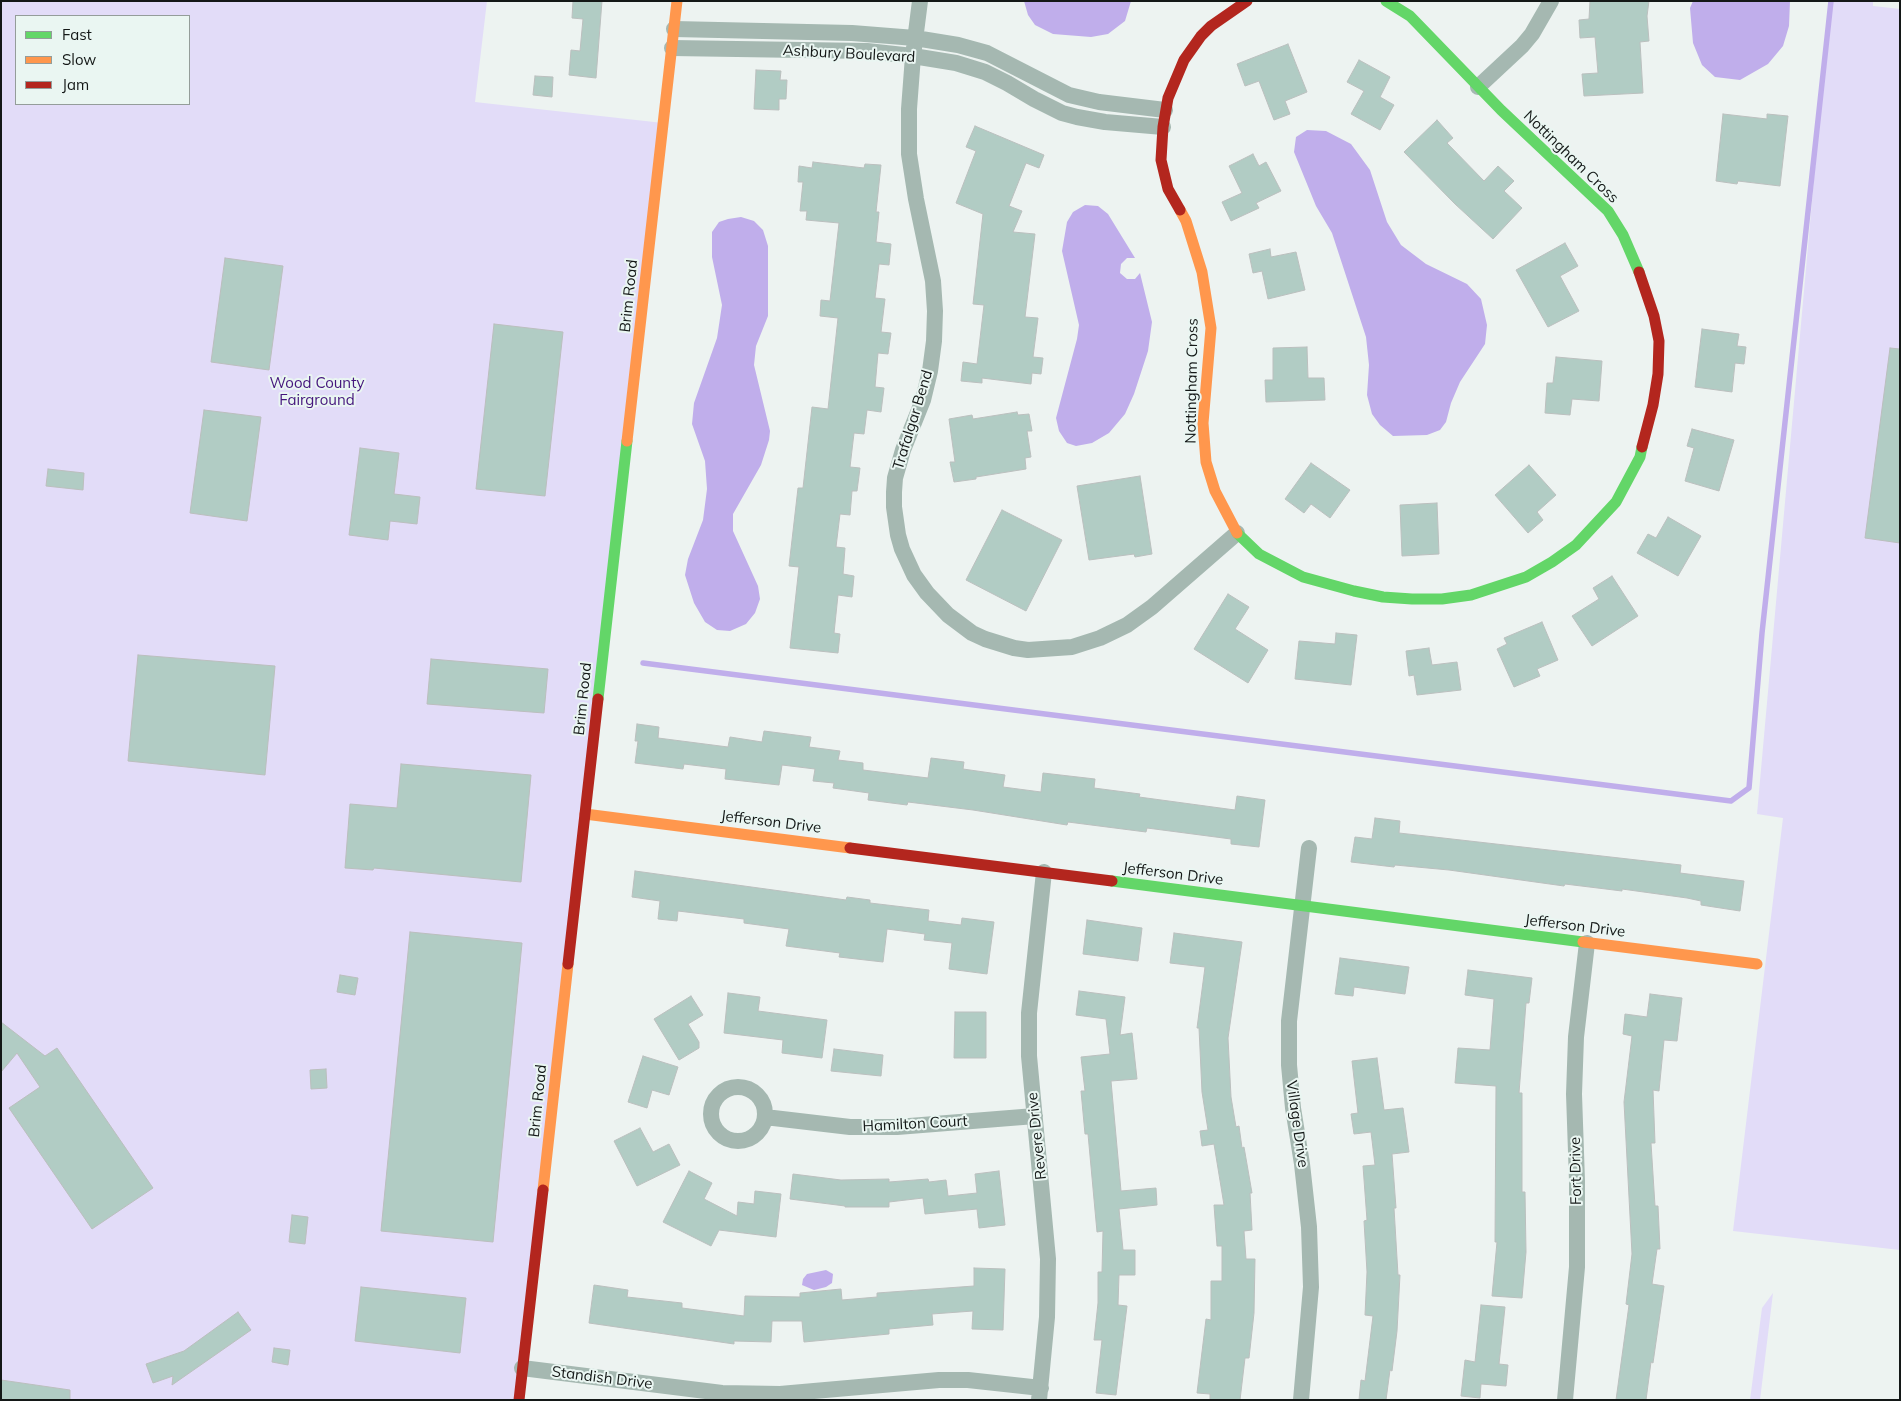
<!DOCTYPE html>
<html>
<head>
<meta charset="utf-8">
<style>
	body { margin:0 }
	#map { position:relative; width:1901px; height:1401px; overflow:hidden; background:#edf3f1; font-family:Mulish,sans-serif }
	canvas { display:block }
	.frame { position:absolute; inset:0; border:2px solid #141817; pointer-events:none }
	.legend { position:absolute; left:15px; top:15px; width:175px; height:90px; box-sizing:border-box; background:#eaf6f2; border:1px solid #949d9a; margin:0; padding:6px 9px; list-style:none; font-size:15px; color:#141817 }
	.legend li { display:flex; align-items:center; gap:10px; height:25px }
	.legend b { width:25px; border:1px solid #949d9a }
</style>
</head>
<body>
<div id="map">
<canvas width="1901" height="1401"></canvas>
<div class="frame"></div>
<ul class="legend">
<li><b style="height:6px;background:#63d668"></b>Fast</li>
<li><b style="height:6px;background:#ff974d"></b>Slow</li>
<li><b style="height:6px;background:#b3261e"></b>Jam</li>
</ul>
</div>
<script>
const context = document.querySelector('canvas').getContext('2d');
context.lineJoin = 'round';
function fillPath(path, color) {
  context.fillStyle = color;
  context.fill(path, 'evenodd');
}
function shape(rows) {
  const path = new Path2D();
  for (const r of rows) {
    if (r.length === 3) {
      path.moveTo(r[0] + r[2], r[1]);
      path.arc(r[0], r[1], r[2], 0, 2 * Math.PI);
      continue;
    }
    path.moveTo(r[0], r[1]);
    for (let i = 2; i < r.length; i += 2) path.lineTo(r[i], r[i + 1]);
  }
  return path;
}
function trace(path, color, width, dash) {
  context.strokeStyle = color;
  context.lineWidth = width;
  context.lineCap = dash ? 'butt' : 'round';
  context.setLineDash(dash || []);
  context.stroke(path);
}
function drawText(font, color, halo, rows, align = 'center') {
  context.font = font + ' Mulish,sans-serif';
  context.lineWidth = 4;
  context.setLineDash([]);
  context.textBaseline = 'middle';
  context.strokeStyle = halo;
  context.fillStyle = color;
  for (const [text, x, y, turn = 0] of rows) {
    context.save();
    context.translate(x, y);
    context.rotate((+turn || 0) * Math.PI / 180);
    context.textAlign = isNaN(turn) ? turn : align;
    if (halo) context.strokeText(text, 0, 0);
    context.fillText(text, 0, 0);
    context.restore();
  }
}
const green = shape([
	[1,1,487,1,475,102,663,123,519,1400,1,1400],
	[16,16,189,16,189,104,16,104],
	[1830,1,1873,1,1873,6,1900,9,1900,1250,1733,1231,1783,818,1757,814],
	[1773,1293,1760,1400,1750,1400,1762,1308]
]);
const water = shape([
	[1024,1,1131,1,1125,21,1108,34,1091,37,1053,34,1035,25,1028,15],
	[1693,1,1790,1,1789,26,1783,46,1768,64,1740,80,1715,77,1702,65,1693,43,1690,8],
	[1307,130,1326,131,1351,144,1370,170,1387,222,1401,245,1426,264,1467,284,1481,299,1487,325,1485,344,1460,382,1451,403,1446,422,1440,430,1427,435,1393,436,1380,425,1372,414,1367,395,1369,365,1366,337,1332,233,1316,206,1294,152,1296,137],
	[1085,205,1098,206,1108,214,1135,258,1127,258,1121,264,1120,273,1127,279,1135,279,1140,273,1152,322,1148,351,1134,394,1125,414,1109,433,1092,443,1076,446,1067,443,1059,431,1056,418,1077,339,1079,325,1062,251,1067,222,1073,212],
	[741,217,754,221,763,230,768,246,768,316,756,346,754,365,770,431,769,440,761,465,733,514,733,531,758,586,760,599,755,613,746,624,730,631,717,630,705,622,694,603,685,575,688,559,703,520,707,489,705,461,692,424,694,403,717,338,722,305,712,257,712,232,719,222,728,219],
	[826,1270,833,1274,832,1283,826,1287,814,1290,802,1285,803,1279,807,1274]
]);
const stream = shape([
	[643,663,1731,801,1749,788,1762,633,1831,1]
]);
const building = shape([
	[573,1,602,1,596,78,569,75,571,50,580,51,583,19,572,18,573,1],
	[1590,1,1649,1,1647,16,1649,41,1640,42,1643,93,1584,96,1582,74,1598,73,1595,37,1580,38,1579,20,1589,19,1590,1],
	[1288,44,1307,92,1285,101,1290,114,1274,120,1259,81,1245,86,1237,64,1288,44],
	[1359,60,1390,77,1380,97,1394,105,1380,130,1351,114,1364,91,1347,82,1359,60],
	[756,70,781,71,780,80,787,80,786,99,779,99,779,110,754,109,756,70],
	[535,76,553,77,552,97,533,95,535,76],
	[1723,114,1767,119,1767,114,1788,116,1780,186,1738,181,1737,184,1716,181,1723,114],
	[1437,120,1453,138,1447,143,1484,181,1498,166,1514,181,1504,191,1522,208,1493,239,1455,204,1404,152,1437,120],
	[975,126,1044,155,1039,168,1026,163,1009,206,1022,211,1013,232,1035,234,1025,317,1038,318,1033,357,1043,358,1041,374,1032,373,1031,384,982,378,982,383,961,381,963,362,977,364,984,305,973,304,983,214,956,203,976,151,966,147,975,126],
	[1253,154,1259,166,1266,162,1281,191,1256,203,1259,208,1231,221,1222,202,1242,193,1229,166,1253,154],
	[813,162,864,168,865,164,881,165,876,212,879,212,876,242,891,244,889,265,879,264,875,298,885,299,881,332,891,333,888,354,878,353,875,387,884,388,881,412,867,410,864,434,854,433,850,467,860,468,857,491,852,491,850,515,840,514,836,547,845,548,843,574,854,576,852,597,838,595,834,633,840,634,838,653,790,648,799,567,789,566,798,488,803,488,812,407,828,409,838,318,820,316,821,300,830,301,839,223,806,220,807,211,800,211,803,182,798,182,799,166,812,168,813,162],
	[1565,243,1578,266,1560,276,1579,311,1548,327,1516,270,1565,243],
	[1270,249,1271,257,1296,252,1305,290,1268,299,1262,271,1253,273,1249,254,1270,249],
	[225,258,283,266,269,370,211,362,225,258],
	[494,324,563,332,545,496,476,489,494,324],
	[1702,329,1739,334,1737,346,1746,347,1744,364,1735,363,1732,392,1695,387,1702,329],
	[1307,347,1308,378,1324,378,1325,400,1266,402,1265,380,1273,380,1273,348,1307,347],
	[1890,348,1900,349,1900,543,1865,538,1890,348],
	[1556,357,1602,361,1599,401,1572,399,1570,415,1545,413,1547,383,1553,383,1556,357],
	[204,410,261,417,247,521,190,513,204,410],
	[1017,412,1018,415,1029,414,1032,431,1027,431,1031,457,1025,458,1026,469,976,477,976,479,954,482,950,462,955,462,949,419,972,415,973,419,1017,412],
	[1692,429,1734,440,1719,491,1685,481,1694,448,1687,446,1692,429],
	[360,448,399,453,394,494,420,497,417,524,390,521,388,540,349,535,360,448],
	[1311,463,1350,490,1330,518,1311,504,1304,513,1285,499,1311,463],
	[1529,465,1556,495,1537,512,1543,520,1528,533,1495,495,1529,465],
	[48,469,84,473,83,490,46,486,48,469],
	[1140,476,1152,554,1135,557,1134,554,1089,560,1077,486,1140,476],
	[1437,503,1439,554,1402,556,1400,505,1437,503],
	[1002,510,1062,540,1026,611,966,580,1002,510],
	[1668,517,1701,536,1678,576,1637,553,1648,534,1656,538,1668,517],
	[1612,576,1638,616,1592,646,1572,616,1599,599,1593,588,1612,576],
	[1228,594,1249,607,1235,629,1268,650,1248,683,1194,649,1228,594],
	[1542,622,1558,660,1537,669,1540,676,1514,687,1497,649,1507,644,1504,638,1542,622],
	[1336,633,1357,635,1351,685,1295,679,1299,641,1335,644,1336,633],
	[1429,648,1432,665,1457,662,1461,690,1417,695,1414,675,1409,676,1406,651,1429,648],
	[138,655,275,666,265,775,128,761,138,655],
	[431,659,548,669,544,713,427,704,431,659],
	[637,724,659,727,658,738,728,747,730,737,762,742,764,731,811,737,809,747,840,751,838,760,863,763,863,770,928,778,931,758,964,762,963,769,1005,775,1003,787,1041,792,1043,773,1095,779,1094,788,1140,794,1139,797,1235,810,1237,796,1265,800,1259,847,1231,844,1231,839,1147,828,1146,832,1068,822,1067,825,973,810,908,802,907,805,868,800,869,793,833,788,834,783,813,781,815,769,782,765,779,785,725,779,726,769,684,764,683,769,635,763,638,741,635,741,637,724],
	[401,764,531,775,521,882,374,868,373,870,345,868,350,804,397,808,401,764],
	[1375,818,1400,821,1399,833,1681,865,1680,873,1744,881,1740,911,1701,905,1701,901,1687,898,1622,889,1622,891,1565,884,1564,886,1449,870,1395,865,1394,867,1351,862,1355,837,1372,839,1375,818],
	[635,871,846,900,847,897,870,900,870,903,929,910,928,921,961,925,962,918,994,922,987,974,949,969,952,943,924,940,925,934,887,929,883,962,839,957,840,953,786,946,789,929,744,923,744,919,678,911,677,921,658,919,660,901,632,897,635,871],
	[1087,920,1142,928,1138,961,1083,954,1087,920],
	[410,932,522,943,493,1242,381,1231,410,932],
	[1174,933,1242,942,1228,1038,1231,1097,1236,1127,1239,1126,1242,1148,1244,1147,1252,1193,1250,1193,1252,1230,1244,1231,1246,1259,1255,1259,1254,1313,1249,1358,1245,1358,1240,1400,1210,1400,1210,1394,1197,1393,1206,1319,1211,1320,1211,1281,1222,1281,1222,1246,1217,1246,1214,1205,1224,1205,1214,1144,1202,1146,1200,1131,1208,1130,1202,1092,1199,1028,1197,1028,1205,967,1170,963,1174,933],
	[1340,958,1409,967,1405,994,1354,987,1353,996,1335,994,1340,958],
	[1468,970,1532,978,1529,1003,1526,1003,1519,1093,1522,1093,1522,1192,1525,1192,1526,1252,1522,1298,1492,1296,1497,1242,1495,1242,1496,1086,1455,1083,1458,1048,1490,1050,1494,999,1465,995,1468,970],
	[340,975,358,978,355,995,337,992,340,975],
	[1079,991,1125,997,1120,1035,1132,1033,1137,1079,1111,1081,1121,1191,1156,1188,1157,1205,1119,1209,1123,1250,1135,1250,1135,1275,1119,1275,1118,1305,1127,1306,1116,1395,1096,1393,1102,1340,1094,1340,1098,1303,1098,1272,1102,1272,1103,1231,1097,1232,1088,1134,1085,1134,1081,1091,1085,1091,1081,1057,1110,1054,1106,1019,1076,1015,1079,991],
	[728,993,760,997,758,1011,827,1020,822,1058,782,1053,783,1040,724,1033,728,993],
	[1650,994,1682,998,1677,1041,1664,1040,1659,1091,1653,1090,1655,1143,1651,1143,1655,1206,1658,1206,1660,1249,1657,1249,1652,1284,1664,1286,1653,1363,1651,1362,1646,1400,1616,1400,1629,1305,1626,1304,1632,1254,1624,1102,1632,1036,1623,1034,1625,1014,1647,1017,1650,994],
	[691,996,703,1015,688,1024,699,1042,699,1048,679,1060,654,1019,691,996],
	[955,1012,986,1012,986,1058,954,1058,955,1012],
	[1,1022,45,1056,57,1048,153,1188,92,1229,9,1108,40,1087,17,1053,1,1072,1,1022],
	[834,1049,883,1055,881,1076,831,1071,834,1049],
	[643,1056,678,1067,669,1095,652,1090,647,1108,628,1102,643,1056],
	[1377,1058,1384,1110,1403,1108,1409,1152,1392,1154,1396,1208,1394,1208,1398,1275,1400,1275,1397,1331,1392,1371,1390,1370,1386,1400,1359,1400,1361,1380,1365,1381,1373,1316,1365,1315,1367,1272,1364,1221,1367,1220,1363,1166,1375,1165,1371,1132,1354,1134,1351,1114,1358,1113,1352,1061,1377,1058],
	[326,1069,327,1088,311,1089,310,1070,326,1069],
	[640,1128,653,1152,669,1144,680,1165,637,1186,614,1141,640,1128],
	[689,1171,712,1183,704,1199,737,1216,738,1202,754,1204,755,1191,781,1194,776,1237,719,1230,711,1246,663,1222,689,1171],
	[999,1171,1005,1225,979,1228,977,1209,925,1214,923,1198,889,1202,889,1207,845,1207,845,1206,790,1199,793,1174,841,1180,889,1179,889,1182,928,1179,929,1182,946,1180,948,1196,977,1193,975,1174,999,1171],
	[292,1215,308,1217,305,1244,289,1242,292,1215],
	[974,1268,1005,1269,1003,1330,972,1329,973,1311,932,1314,933,1325,889,1329,889,1334,804,1342,802,1321,772,1321,771,1342,734,1341,734,1344,589,1323,594,1285,628,1290,627,1297,682,1303,682,1308,744,1316,745,1296,800,1297,800,1293,841,1289,842,1300,877,1297,877,1293,974,1286,974,1268],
	[361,1287,466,1298,460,1353,355,1341,361,1287],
	[1481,1305,1505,1307,1499,1364,1508,1365,1506,1386,1481,1384,1480,1398,1461,1396,1465,1360,1475,1362,1481,1305],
	[238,1312,251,1330,172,1385,173,1376,153,1383,146,1364,184,1351,238,1312],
	[274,1348,290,1350,288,1365,272,1362,274,1348],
	[1,1380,70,1390,70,1400,1,1400,1,1380]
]);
const street = shape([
	[920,1,913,56,909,109,909,154,916,199,933,281,935,311,934,341,930,371,923,400,903,450,895,478,894,492,894,507,898,535,902,549,914,575,927,593,948,615,972,633,985,639,1014,648,1028,650,1072,647,1100,638,1127,625,1152,607,1237,533],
	[674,29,852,33,915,38,958,45,987,53,1069,95,1099,102,1165,110],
	[672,48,867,51,913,56,956,63,985,72,1007,83,1034,99,1062,113,1077,117,1105,122,1163,127],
	[1478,87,1522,46,1532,34,1551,1],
	[738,1114,27],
	[765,1117,850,1127,897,1127,1035,1116],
	[522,1368,722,1393,780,1394,939,1380,968,1380,1041,1388],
	[1039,1400,1047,1317,1048,1259,1029,1056,1029,1013,1044,872],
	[1301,1400,1311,1287,1309,1227,1302,1164,1293,1108,1289,1065,1289,1021,1309,848],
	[1565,1400,1577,1267,1577,1181,1574,1094,1576,1037,1587,943]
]);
const fast = shape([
	[1386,1,1410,16,1501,110,1608,211,1623,235,1639,272],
	[1237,533,1259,554,1303,577,1354,591,1383,597,1412,599,1442,599,1471,595,1526,577,1552,562,1576,545,1616,502,1640,457,1642,447],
	[598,699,627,441],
	[1112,881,1583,942]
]);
const slow = shape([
	[1180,210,1186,221,1202,272,1211,328,1203,423,1206,462,1215,491,1237,533],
	[627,441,677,1],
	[585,814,850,848],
	[1583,942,1757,964],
	[543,1190,568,964]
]);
const jam = shape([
	[1180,210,1168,189,1161,160,1163,127,1168,98,1184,60,1201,36,1211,26,1247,1],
	[1639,272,1654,316,1659,341,1658,374,1653,405,1642,447],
	[850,848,1112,881],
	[568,964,598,699],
	[519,1400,543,1190]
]);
const streetNames = [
	["Ashbury Boulevard",849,54,3],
	["Nottingham Cross",1571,157,44],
	["Brim Road",629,296,-84],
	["Nottingham Cross",1192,381,-89],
	["Trafalgar Bend",913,420,-73],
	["Brim Road",583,699,-84],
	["Jefferson Drive",771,822,7],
	["Jefferson Drive",1173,874,7],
	["Jefferson Drive",1575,926,7],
	["Brim Road",538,1101,-84],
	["Hamilton Court",915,1124,-3],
	["Village Drive",1297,1124,82],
	["Revere Drive",1037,1136,-96],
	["Fort Drive",1576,1171,-91],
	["Standish Drive",602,1378,7]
];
const parkNames = [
	["Wood County",317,383],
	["Fairground",317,400]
];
fillPath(green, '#e2dcf8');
fillPath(water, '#c0aeeb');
trace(stream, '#c0aeeb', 5.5);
fillPath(building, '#b1ccc4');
trace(building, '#bbbfbe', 1);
trace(street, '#a5b8b1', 16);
trace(fast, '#63d668', 11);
trace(slow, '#ff974d', 11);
trace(jam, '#b3261e', 11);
drawText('15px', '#141817', '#eaf6f2', streetNames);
drawText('15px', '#45167d', '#eaf6f2', parkNames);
</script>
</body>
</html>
